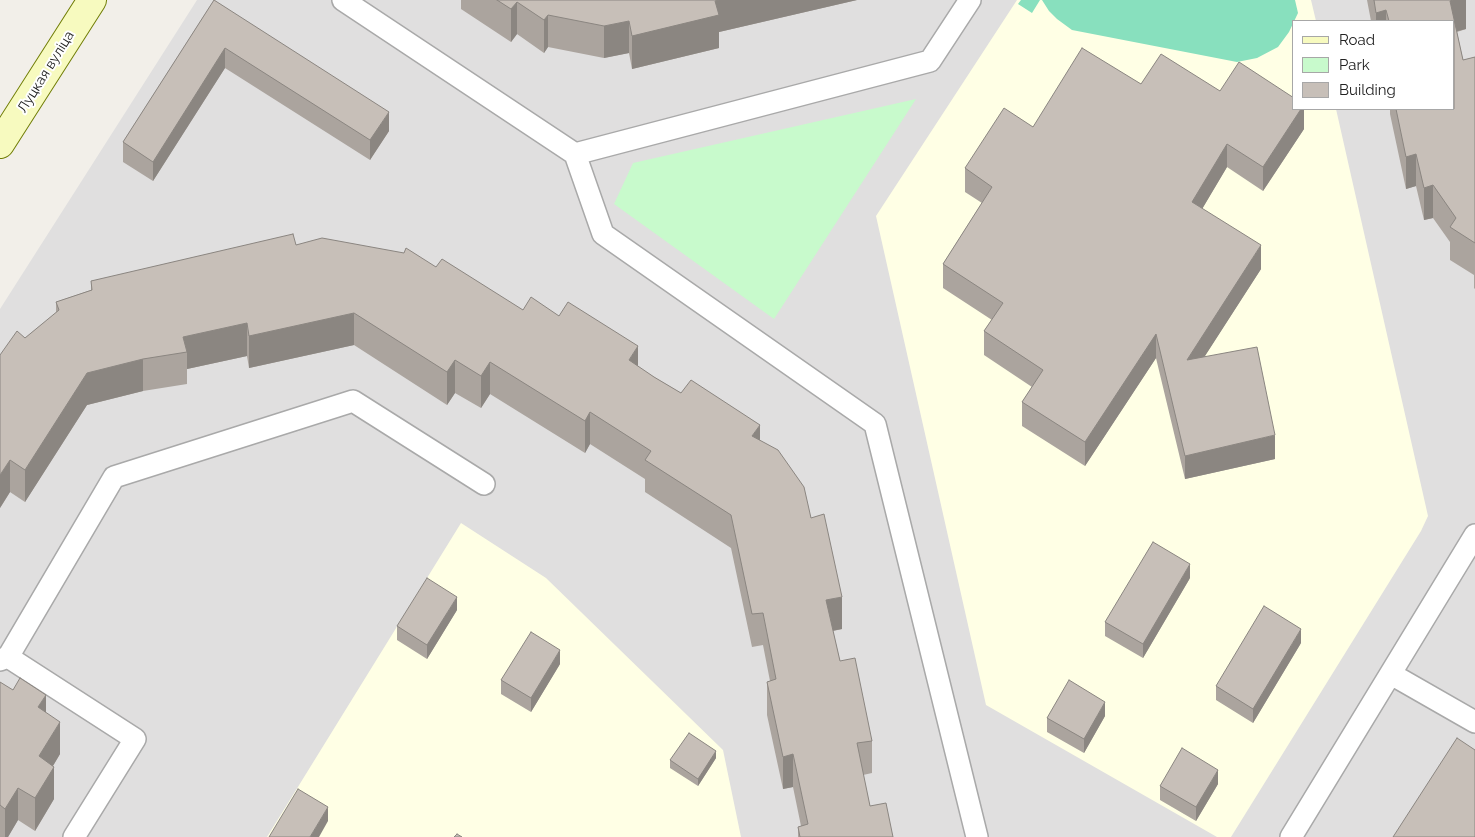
<!DOCTYPE html>
<html>
<head>
<meta charset="utf-8">
<style>
	body { margin:0 }
	#map { position:relative; width:1475px; height:837px; overflow:hidden; background:#f2efe9; font-family:Raleway,sans-serif }
	canvas { display:block }
	.legend { position:absolute; left:1292px; top:20px; width:162px; height:90px; box-sizing:border-box; background:#fff; border:1px solid #a7a7a7; margin:0; padding:6px 9px; list-style:none; font-size:15px; color:#222 }
	.legend li { display:flex; align-items:center; gap:10px; height:25px }
	.legend b { width:25px; border:1px solid #a7a7a7 }
</style>
</head>
<body>
<div id="map">
<canvas width="1475" height="837"></canvas>
<ul class="legend">
<li><b style="height:6px;background:#f7fabf"></b>Road</li>
<li><b style="height:14px;background:#c8facc"></b>Park</li>
<li><b style="height:14px;background:#c7bfb8"></b>Building</li>
</ul>
</div>
<script>
const context = document.querySelector('canvas').getContext('2d');
context.lineJoin = 'round';
function fillPath(path, color) {
  context.fillStyle = color;
  context.fill(path, 'evenodd');
}
function shape(rows) {
  const path = new Path2D();
  for (const r of rows) {
    path.moveTo(r[0], r[1]);
    for (let i = 2; i < r.length; i += 2) path.lineTo(r[i], r[i + 1]);
  }
  return path;
}
function trace(path, color, width, dash) {
  context.strokeStyle = color;
  context.lineWidth = width;
  context.lineCap = dash ? 'butt' : 'round';
  context.setLineDash(dash || []);
  context.stroke(path);
}
function drawText(font, color, halo, rows, align = 'center') {
  context.font = font + ' Raleway,sans-serif';
  context.lineWidth = 4;
  context.setLineDash([]);
  context.textBaseline = 'middle';
  context.strokeStyle = halo;
  context.fillStyle = color;
  for (const [text, x, y, turn = 0] of rows) {
    context.save();
    context.translate(x, y);
    context.rotate((+turn || 0) * Math.PI / 180);
    context.textAlign = isNaN(turn) ? turn : align;
    if (halo) context.strokeText(text, 0, 0);
    context.fillText(text, 0, 0);
    context.restore();
  }
}
const residential = shape([
	[197,0,1475,0,1475,837,0,837,0,309],
	[1294,21,1454,21,1454,109,1294,109]
]);
const education = shape([
	[1017,0,1311,0,1316,21,1294,21,1294,109,1336,109,1428,516,1421,531,1231,837,1217,837,986,705,876,216],
	[461,523,546,578,723,750,741,837,267,837]
]);
const park = shape([
	[916,99,774,319,614,204,633,163]
]);
const pitch = shape([
	[1021,0,1040,0,1032,13,1018,4],
	[1042,0,1295,0,1298,13,1289,32,1278,47,1257,58,1237,62,1072,30,1057,19,1049,11]
]);
const lane = shape([
	[343,0,575,154,603,234,875,424,977,837],
	[575,154,930,61,970,0],
	[8,657,114,477,353,401,484,484],
	[0,660,8,657,135,739,74,837],
	[1391,674,1475,722],
	[1291,837,1475,535]
]);
const secondary = shape([
	[0,144,92,0]
]);
const wall = shape([
	[214,0,389,131,370,160,225,68,153,181,123,162,123,142],
	[461,0,857,0,719,32,719,48,632,69,629,53,604,58,548,47,544,53,517,34,511,42,461,9],
	[1367,0,1466,0,1466,29,1457,32,1463,60,1475,57,1475,289,1474,288,1474,275,1450,260,1450,242,1433,218,1424,220,1416,186,1406,189,1390,114,1390,109,1454,109,1454,21,1371,21],
	[1141,84,1304,109,1304,129,1263,191,1227,167,1202,209,1261,269,1204,357,1275,459,1185,479,1156,358,1085,466,1022,426,1022,402,1032,387,984,355,984,331,992,320,943,288,943,264,982,203,965,192,965,168,1033,127],
	[296,245,436,267,523,310,559,316,654,377,760,440,811,518,842,629,833,631,840,661,872,741,872,773,863,775,870,806,893,837,798,837,798,827,801,826,793,787,783,789,767,715,767,682,770,681,763,645,752,647,731,548,645,492,645,479,590,444,585,453,490,394,481,408,455,393,447,405,354,345,249,368,247,356,187,369,187,384,143,391,87,405,25,502,10,492,0,508,25,338,56,313,56,302,91,290,91,281],
	[1190,578,1143,658,1105,636,1105,622],
	[457,610,427,659,397,640,397,626],
	[1301,643,1253,723,1216,700,1216,686],
	[560,664,531,712,501,694,501,680],
	[0,682,46,713,60,754,53,766,54,799,35,831,18,820,8,837,0,837],
	[1105,716,1084,753,1047,732,1047,718],
	[716,758,698,786,670,768,670,760],
	[1218,784,1196,821,1160,800,1160,786]
]);
const shadedWall = shape([
	[719,0,857,0,719,32,719,48,632,69,632,36],
	[1453,0,1466,0,1466,29,1454,32,1450,1],
	[517,2,517,34,511,42,511,9],
	[1386,10,1386,21,1376,21,1376,13],
	[548,15,548,47,544,53,544,20],
	[629,21,629,53,604,58,604,26],
	[225,48,225,68,153,181,153,162],
	[1301,109,1304,109,1304,129,1263,191,1263,167],
	[389,112,389,131,370,160,370,140],
	[1227,144,1227,167,1192,226,1192,202],
	[1416,154,1416,186,1406,189,1406,157],
	[1433,185,1433,218,1424,220,1424,188],
	[1261,245,1261,269,1187,384,1187,360],
	[354,313,354,345,249,368,249,336],
	[247,323,247,356,187,369,187,352,183,337],
	[1156,334,1156,358,1085,466,1085,442],
	[638,346,638,379,629,360],
	[143,359,143,391,87,405,25,502,25,470,87,373],
	[455,360,455,393,447,405,447,372],
	[490,362,490,394,481,408,481,376],
	[590,412,590,444,585,453,585,421],
	[760,425,760,458,752,436],
	[1275,435,1275,459,1185,479,1185,456],
	[10,460,10,492,0,508,0,475],
	[1190,564,1190,578,1143,658,1143,644],
	[457,597,457,610,427,659,427,645],
	[842,597,842,629,826,632,826,600],
	[1301,629,1301,643,1253,723,1253,709],
	[560,650,560,664,531,712,531,698],
	[46,695,46,727,38,707],
	[1105,702,1105,716,1084,753,1084,739],
	[60,722,60,754,39,789,39,756],
	[716,751,716,758,698,786,698,779],
	[793,754,793,787,783,789,783,757],
	[54,767,54,799,35,831,35,798],
	[1218,770,1218,784,1196,821,1196,807],
	[18,788,18,820,8,837,5,837,5,809],
	[328,807,328,821,319,837,310,837]
]);
const building = shape([
	[214,0,389,112,370,140,225,48,153,162,123,142,214,0],
	[497,0,719,0,715,1,719,15,632,36,629,21,604,26,548,15,544,20,517,2,511,9,497,0],
	[1374,0,1453,0,1450,1,1463,60,1475,57,1475,243,1450,227,1456,218,1433,185,1424,188,1416,154,1406,157,1396,109,1454,109,1454,21,1389,21,1386,10,1376,13,1374,0],
	[1082,48,1141,84,1161,54,1220,91,1239,62,1294,98,1294,109,1301,109,1263,167,1227,144,1192,202,1261,245,1187,360,1257,347,1275,435,1185,456,1156,334,1085,442,1022,402,1043,370,984,331,1003,303,943,264,992,187,965,168,1004,108,1033,127,1082,48],
	[293,234,296,245,322,238,404,253,406,248,436,267,442,259,523,310,531,297,559,316,568,302,638,346,629,360,654,377,681,393,691,380,760,425,752,436,778,450,804,487,811,518,824,514,842,597,826,600,840,661,855,658,872,741,857,743,870,806,886,803,893,837,800,837,798,827,808,824,793,754,783,757,767,682,776,679,763,613,752,614,731,515,645,460,651,451,590,412,585,421,490,362,481,376,455,360,447,372,354,313,249,336,247,323,183,337,187,352,143,359,87,373,25,470,10,460,0,475,0,355,17,331,25,338,59,310,56,302,92,290,91,281,293,234],
	[1153,542,1190,564,1143,644,1105,622,1153,542],
	[427,578,457,597,427,645,397,626,427,578],
	[1264,606,1301,629,1253,709,1216,686,1264,606],
	[531,632,560,650,531,698,501,680,531,632],
	[20,678,46,695,38,707,60,722,39,756,54,767,35,798,18,788,5,809,0,805,0,682,13,690,20,678],
	[1069,680,1105,702,1084,739,1047,718,1069,680],
	[689,733,716,751,698,779,670,760,689,733],
	[1457,738,1475,750,1475,837,1393,837,1457,738],
	[1182,748,1218,770,1196,807,1160,786,1182,748],
	[298,789,328,807,310,837,269,837,298,789],
	[457,834,462,837,454,837,457,834]
]);
const streetNames = [
	["Луцкая вуліца",46,72,-58]
];
fillPath(residential, '#e0dfdf');
fillPath(education, '#ffffe5');
fillPath(park, '#c8facc');
fillPath(pitch, '#88e0be');
trace(lane, '#a9a9a9', 24);
trace(secondary, '#707d05', 30);
trace(lane, '#fff', 21);
trace(secondary, '#f7fabf', 28);
fillPath(wall, '#aba49e');
fillPath(shadedWall, '#8b8681');
fillPath(building, '#c7bfb8');
trace(building, '#8b8681', 1);
drawText('14px', '#222', '#fff', streetNames);
</script>
</body>
</html>
